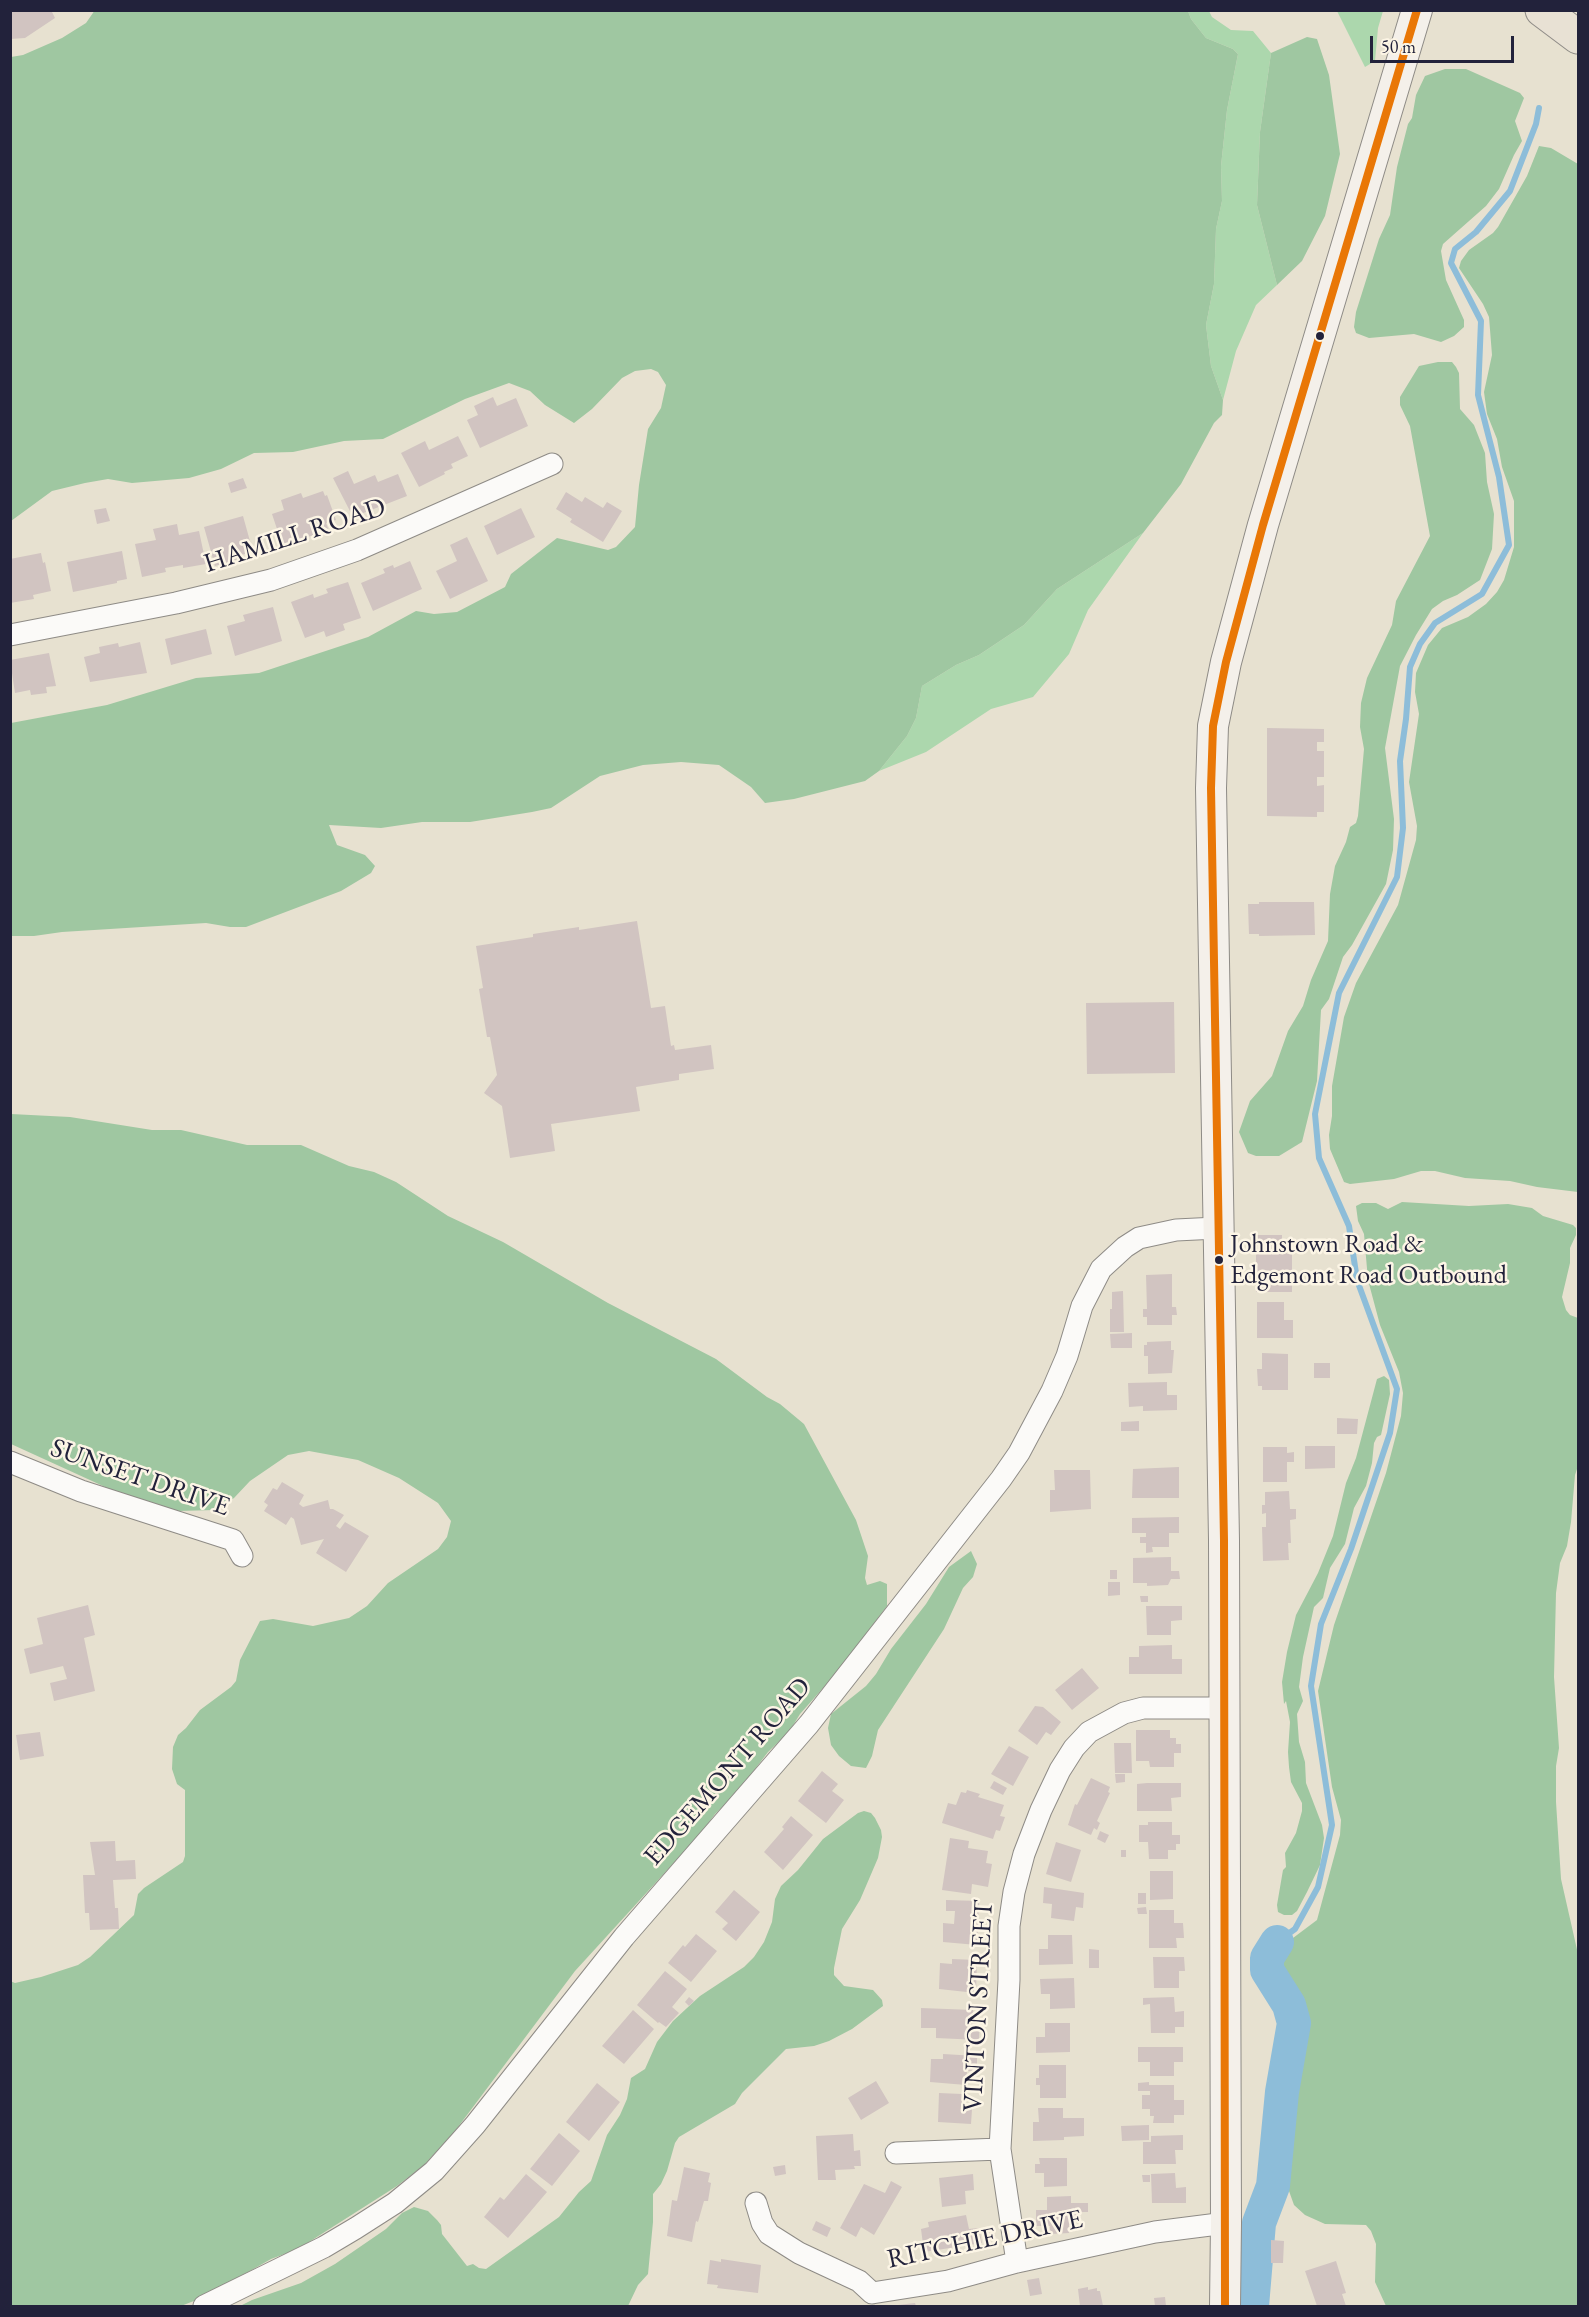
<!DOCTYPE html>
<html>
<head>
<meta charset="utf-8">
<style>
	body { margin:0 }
	#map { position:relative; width:1589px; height:2317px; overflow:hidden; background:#e7e1d0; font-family:"EB Garamond",serif }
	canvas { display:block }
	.frame { position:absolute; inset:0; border:12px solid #22223b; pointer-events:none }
	.scale { position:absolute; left:1370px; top:36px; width:144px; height:27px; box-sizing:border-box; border:3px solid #22223b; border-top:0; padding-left:8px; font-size:18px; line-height:21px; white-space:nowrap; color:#22223b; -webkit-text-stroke:4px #fcf5e5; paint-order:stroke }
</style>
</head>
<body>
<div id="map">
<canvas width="1589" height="2317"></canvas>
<div class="frame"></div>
<div class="scale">50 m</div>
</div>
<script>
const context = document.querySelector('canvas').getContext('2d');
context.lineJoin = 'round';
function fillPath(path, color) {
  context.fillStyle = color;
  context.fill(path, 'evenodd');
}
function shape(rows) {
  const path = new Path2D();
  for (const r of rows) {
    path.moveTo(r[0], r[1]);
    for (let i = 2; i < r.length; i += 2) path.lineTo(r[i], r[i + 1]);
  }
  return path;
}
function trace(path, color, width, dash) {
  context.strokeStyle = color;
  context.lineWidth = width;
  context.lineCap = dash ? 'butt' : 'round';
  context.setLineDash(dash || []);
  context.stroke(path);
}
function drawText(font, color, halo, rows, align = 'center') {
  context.font = font + ' "EB Garamond",serif';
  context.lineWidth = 5;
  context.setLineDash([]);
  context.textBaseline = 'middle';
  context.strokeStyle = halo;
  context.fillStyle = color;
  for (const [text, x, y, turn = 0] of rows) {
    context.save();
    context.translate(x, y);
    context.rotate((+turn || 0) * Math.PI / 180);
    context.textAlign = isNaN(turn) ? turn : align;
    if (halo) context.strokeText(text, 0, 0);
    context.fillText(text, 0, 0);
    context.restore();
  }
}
const green = shape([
	[1188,11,1209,11,1212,17,1231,30,1253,31,1271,53,1260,132,1257,205,1277,285,1256,305,1236,351,1223,400,1211,366,1206,325,1214,284,1216,229,1222,201,1221,166,1227,110,1238,54,1233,49,1206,38,1191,19],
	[1337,11,1383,11,1378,28,1375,61,1365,67],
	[1143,533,1088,610,1069,654,1033,697,991,709,926,752,879,771,907,736,916,718,922,686,956,665,979,655,1024,625,1057,589]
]);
const forest = shape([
	[1188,11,1191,19,1206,38,1233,49,1238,54,1227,110,1221,166,1222,201,1216,229,1214,284,1206,325,1211,366,1223,400,1222,415,1214,423,1181,484,1143,533,1057,589,1024,625,979,655,956,665,922,686,916,718,907,736,879,771,865,781,794,799,765,803,751,787,719,765,681,762,643,765,600,776,551,808,532,812,470,822,422,822,381,828,329,825,337,845,365,855,375,866,371,873,341,891,246,927,230,927,206,923,62,932,34,936,11,936,11,723,107,705,196,678,259,673,368,637,416,611,434,614,457,612,505,587,511,574,557,538,608,550,616,547,635,527,639,485,648,429,661,408,666,385,658,372,651,369,635,371,622,378,592,409,574,423,545,405,530,391,509,383,465,399,383,439,344,441,293,452,254,453,221,469,189,478,132,483,108,479,85,483,52,491,11,521,11,57,23,55,62,38,86,23,95,10],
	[1307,37,1317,39,1329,75,1340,154,1325,216,1302,261,1277,285,1257,205,1260,132,1271,53],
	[1445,69,1466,69,1520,93,1524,98,1515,121,1522,141,1514,155,1499,189,1486,206,1443,244,1441,251,1446,280,1464,320,1464,327,1454,336,1441,342,1414,334,1369,338,1356,333,1354,327,1356,312,1379,239,1390,215,1397,167,1408,124,1412,118,1416,95,1425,76],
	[1539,146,1551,148,1578,164,1578,1192,1537,1187,1510,1181,1465,1178,1435,1171,1421,1171,1394,1179,1350,1184,1344,1182,1330,1149,1329,1135,1332,1116,1332,1086,1344,1017,1356,983,1398,905,1416,840,1417,826,1409,782,1419,714,1415,692,1416,673,1428,645,1442,628,1468,617,1486,604,1497,592,1504,580,1514,547,1514,501,1502,467,1497,439,1487,414,1484,392,1492,355,1489,317,1483,304,1459,268,1461,261,1469,250,1493,233,1498,227,1527,176],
	[1438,362,1452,362,1456,367,1459,373,1460,409,1474,425,1485,453,1487,482,1494,514,1492,549,1480,580,1457,595,1443,601,1432,609,1416,635,1400,666,1385,748,1394,819,1393,850,1386,884,1352,945,1343,957,1329,999,1321,1010,1317,1081,1302,1142,1279,1156,1256,1156,1248,1153,1239,1132,1250,1101,1272,1076,1288,1031,1303,1006,1311,980,1328,941,1330,894,1335,866,1346,842,1350,827,1356,823,1358,816,1364,749,1360,727,1361,703,1367,678,1392,625,1396,601,1430,536,1410,426,1400,405,1400,397,1419,366],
	[11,1114,70,1117,152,1130,181,1130,247,1145,301,1145,349,1166,374,1172,396,1182,448,1216,503,1242,608,1303,716,1359,767,1397,780,1404,804,1424,856,1520,868,1556,865,1578,867,1585,880,1581,887,1584,887,1606,839,1670,800,1714,789,1732,768,1752,736,1794,715,1814,702,1832,575,1971,455,2131,424,2165,397,2186,298,2249,271,2259,204,2297,181,2306,11,2306,10,1981,15,1983,41,1977,78,1965,90,1957,134,1915,138,1894,144,1888,183,1862,185,1856,185,1790,177,1784,172,1769,173,1747,178,1735,186,1728,200,1710,231,1687,236,1681,240,1660,260,1621,273,1619,313,1626,349,1618,367,1606,388,1583,438,1549,447,1537,451,1521,438,1503,399,1478,358,1460,309,1451,288,1455,250,1481,234,1498,215,1510,178,1511,156,1506,114,1491,11,1444],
	[1402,1202,1469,1206,1508,1204,1532,1208,1543,1216,1573,1225,1576,1228,1576,1235,1570,1248,1570,1263,1562,1297,1566,1310,1570,1315,1578,1318,1578,1466,1575,1475,1571,1522,1567,1546,1560,1563,1556,1593,1554,1677,1559,1748,1556,1766,1556,1802,1561,1879,1578,1954,1578,2306,1386,2306,1375,2282,1376,2244,1371,2231,1366,2225,1325,2224,1305,2215,1294,2205,1284,2177,1284,2153,1289,2107,1300,2037,1302,2009,1283,1978,1277,1958,1277,1950,1317,1920,1340,1835,1341,1820,1332,1787,1318,1691,1334,1625,1386,1473,1401,1416,1403,1393,1399,1372,1380,1325,1368,1280,1364,1234,1358,1221,1356,1206,1362,1203,1376,1203,1388,1209],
	[1384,1376,1389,1380,1390,1394,1381,1435,1377,1437,1374,1443,1372,1463,1366,1486,1354,1508,1345,1544,1330,1568,1323,1598,1314,1607,1303,1657,1299,1687,1303,1701,1297,1714,1299,1742,1305,1762,1306,1783,1322,1825,1324,1838,1320,1865,1307,1892,1297,1911,1292,1915,1284,1915,1278,1912,1277,1905,1283,1870,1286,1867,1285,1853,1296,1833,1302,1811,1302,1803,1291,1782,1289,1767,1288,1752,1290,1722,1286,1701,1284,1704,1282,1682,1287,1652,1296,1615,1318,1573,1333,1536,1346,1483,1356,1458,1377,1379],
	[971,1551,977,1564,973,1577,963,1588,944,1629,878,1730,872,1756,866,1768,851,1766,839,1756,831,1745,828,1728,831,1714,866,1686,876,1674,891,1649,926,1604,949,1567],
	[864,1811,871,1813,875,1818,881,1830,882,1837,878,1858,860,1900,842,1929,834,1968,834,1975,844,1986,873,1990,882,2000,883,2006,852,2029,829,2041,814,2046,786,2049,742,2093,735,2104,679,2137,675,2143,667,2171,661,2184,653,2194,653,2222,648,2274,638,2285,628,2306,240,2306,252,2300,301,2283,335,2264,386,2229,402,2213,414,2207,428,2211,437,2220,441,2225,442,2234,467,2266,473,2264,479,2268,486,2269,559,2217,579,2192,591,2181,607,2135,620,2115,627,2099,631,2078,645,2069,657,2042,673,2021,700,1996,744,1967,754,1957,764,1942,772,1922,775,1899,781,1886,798,1870,823,1839,858,1813]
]);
const stream = shape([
	[1277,1942,1295,1929,1318,1887,1332,1825,1311,1686,1321,1624,1351,1549,1390,1433,1397,1389,1357,1280,1349,1226,1319,1158,1315,1114,1339,993,1397,877,1403,828,1400,761,1406,719,1410,667,1420,644,1435,623,1482,594,1509,545,1499,477,1478,395,1481,321,1451,263,1455,249,1476,232,1510,191,1536,124,1539,108]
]);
const river = shape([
	[1252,2306,1259,2223,1273,2186,1282,2092,1294,2023,1289,2005,1267,1970,1267,1958,1277,1942]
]);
const building = shape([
	[16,10,51,10,55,18,25,38,10,39,10,12],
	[493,397,497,406,516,398,528,426,480,448,467,420,478,415,474,406],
	[458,436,468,456,451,464,453,468,444,472,445,474,419,487,401,453,425,441,429,450],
	[348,471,354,484,375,475,378,482,398,474,407,496,353,517,333,478],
	[243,478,247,488,231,493,228,483],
	[323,491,325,496,327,495,336,520,326,523,329,531,282,544,272,514,284,510,281,500,301,493,303,498],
	[566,492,582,502,585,497,603,508,607,502,622,511,603,542,570,522,572,519,556,509],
	[106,508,110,521,97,524,94,510],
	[521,508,535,537,497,555,484,526],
	[243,516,253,552,237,556,238,559,215,566,204,527],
	[177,524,179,535,199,531,206,564,183,568,183,565,165,568,166,572,142,577,135,544,156,540,153,529],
	[467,537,488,581,450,599,436,571,457,561,450,545],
	[122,551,127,579,117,581,117,583,73,592,67,562],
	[41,553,43,563,45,562,51,591,33,595,34,599,10,603,10,559],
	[410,561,422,589,373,611,361,583,385,573,383,569,393,565,394,568],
	[348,582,361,618,343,624,345,630,326,637,324,631,305,638,291,602,313,594,314,598,328,593,326,589],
	[273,607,282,641,235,656,227,626,245,621,243,615],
	[206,629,212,654,171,665,165,639],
	[140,642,147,673,90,682,84,657,100,653,99,647,118,643,119,647],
	[49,653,56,686,46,687,47,693,31,695,30,690,15,693,10,660],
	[1267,728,1324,729,1324,742,1317,742,1317,751,1324,751,1324,777,1317,777,1317,786,1324,785,1324,812,1317,812,1317,817,1267,816],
	[1259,902,1314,902,1315,935,1259,936,1259,934,1249,934,1248,904,1259,904],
	[637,921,651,1008,665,1006,671,1046,674,1045,675,1050,711,1045,714,1069,679,1074,679,1080,636,1087,640,1111,551,1124,555,1151,510,1158,502,1106,484,1093,497,1075,490,1037,487,1037,479,989,483,988,476,946,533,937,533,934,579,927,579,930],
	[1174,1002,1175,1073,1087,1074,1086,1003],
	[1256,1235,1282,1235,1282,1247,1287,1247,1287,1254,1292,1254,1292,1292,1256,1292],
	[1172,1274,1172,1307,1176,1307,1177,1315,1172,1315,1172,1325,1147,1325,1147,1317,1143,1317,1143,1309,1147,1309,1146,1275],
	[1123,1291,1124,1332,1110,1332,1110,1309,1112,1309,1112,1292],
	[1257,1302,1284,1302,1284,1320,1293,1320,1293,1338,1257,1338],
	[1132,1333,1132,1348,1111,1348,1110,1334],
	[1171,1341,1171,1350,1174,1350,1172,1373,1148,1374,1148,1356,1144,1356,1144,1345,1147,1345,1147,1342],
	[1262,1353,1288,1354,1288,1390,1262,1390,1262,1386,1258,1386,1257,1369,1262,1369],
	[1314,1363,1330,1363,1330,1378,1314,1378],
	[1167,1382,1167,1395,1177,1395,1177,1410,1143,1411,1143,1406,1129,1407,1128,1383],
	[1337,1418,1358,1419,1357,1434,1337,1434],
	[1139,1421,1139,1431,1121,1431,1121,1422],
	[1305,1446,1335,1446,1335,1468,1305,1469],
	[1263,1447,1287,1447,1287,1453,1294,1452,1294,1462,1287,1462,1287,1482,1263,1482],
	[1179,1467,1179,1498,1132,1498,1133,1469],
	[1054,1470,1090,1470,1091,1509,1050,1512,1050,1490,1055,1490],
	[282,1482,304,1495,299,1504,303,1507,328,1500,330,1509,333,1509,344,1515,336,1526,340,1529,345,1522,369,1536,346,1572,316,1553,324,1539,301,1545,294,1519,291,1517,286,1525,264,1511,268,1505,264,1502,273,1488,277,1490],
	[1289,1491,1290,1509,1296,1509,1296,1519,1290,1520,1291,1543,1288,1543,1289,1560,1263,1561,1262,1527,1266,1527,1266,1513,1262,1514,1262,1505,1265,1505,1265,1492],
	[1179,1517,1179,1533,1169,1533,1169,1547,1152,1547,1153,1552,1146,1553,1146,1543,1140,1543,1140,1537,1146,1537,1146,1533,1132,1533,1132,1518],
	[1171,1557,1171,1571,1179,1571,1180,1579,1171,1579,1168,1585,1147,1586,1147,1583,1133,1583,1133,1558],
	[1110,1570,1117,1570,1117,1579,1110,1579],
	[1108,1582,1120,1582,1120,1595,1108,1596],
	[1140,1596,1148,1596,1148,1602,1141,1602],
	[88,1605,95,1635,84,1638,95,1691,54,1701,50,1683,67,1679,63,1666,30,1674,24,1649,43,1644,37,1618],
	[1146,1606,1182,1606,1182,1620,1171,1621,1171,1635,1147,1635],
	[1172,1645,1172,1659,1182,1659,1182,1674,1129,1674,1129,1657,1139,1657,1139,1646],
	[1082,1668,1099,1688,1072,1710,1055,1690],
	[1035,1706,1043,1707,1061,1722,1051,1735,1046,1732,1037,1745,1018,1731],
	[1136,1730,1170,1730,1170,1738,1176,1738,1176,1744,1181,1744,1181,1753,1174,1753,1174,1767,1150,1767,1149,1761,1136,1761],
	[40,1732,44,1756,20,1760,16,1735],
	[1114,1743,1131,1743,1132,1773,1115,1773],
	[1009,1746,1029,1757,1013,1786,991,1774],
	[822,1771,838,1784,832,1791,844,1800,826,1823,798,1801],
	[1115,1774,1125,1774,1125,1782,1116,1783],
	[1091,1778,1110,1787,1108,1792,1110,1793,1097,1821,1100,1823,1097,1830,1094,1828,1091,1835,1068,1825,1075,1804,1077,1805],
	[994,1781,1007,1788,1003,1795,990,1788],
	[1147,1783,1181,1783,1181,1797,1171,1798,1172,1811,1137,1811,1137,1784],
	[967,1790,980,1794,978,1797,1004,1805,1000,1816,1005,1817,1000,1831,996,1830,993,1839,942,1823,948,1803,956,1805,961,1792,966,1793],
	[791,1816,813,1835,783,1870,764,1852,784,1829,782,1827],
	[1148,1822,1172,1822,1172,1835,1180,1835,1180,1844,1176,1844,1176,1850,1168,1850,1168,1859,1149,1859,1148,1842,1139,1842,1139,1825,1148,1825],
	[1100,1831,1109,1835,1105,1843,1097,1839],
	[950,1838,969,1841,968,1848,988,1851,986,1863,992,1864,988,1887,972,1884,971,1894,942,1890],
	[115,1841,116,1861,135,1860,136,1879,113,1880,115,1908,118,1908,119,1929,90,1930,89,1913,85,1913,83,1875,95,1875,90,1842],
	[1056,1842,1081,1850,1071,1882,1046,1874],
	[1121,1850,1126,1850,1126,1857,1121,1857],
	[1150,1871,1173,1871,1173,1899,1150,1900],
	[1044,1887,1084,1893,1083,1908,1076,1907,1074,1921,1051,1918,1052,1904,1043,1903],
	[734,1890,760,1912,736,1941,722,1929,728,1923,715,1912],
	[1138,1893,1146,1893,1146,1904,1138,1904],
	[946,1900,979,1901,978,1923,982,1923,982,1931,978,1931,977,1945,943,1942,943,1923,954,1924,955,1911,946,1911],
	[1146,1907,1147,1914,1138,1914,1137,1908],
	[1149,1910,1174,1910,1174,1923,1183,1923,1184,1938,1176,1938,1177,1948,1149,1948],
	[696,1934,717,1951,691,1982,668,1963,683,1945,685,1947],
	[1048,1935,1072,1935,1073,1964,1039,1965,1039,1949,1048,1949],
	[1089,1949,1099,1950,1099,1968,1089,1968],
	[1153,1957,1184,1957,1185,1971,1179,1971,1179,1988,1154,1988],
	[952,1959,977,1960,976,1993,939,1989,940,1963,952,1964],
	[665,1971,687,1989,672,2007,679,2013,666,2027,659,2022,658,2023,637,2005],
	[1074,1978,1075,2008,1050,2009,1050,1994,1041,1994,1040,1979],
	[689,1997,694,2001,689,2006,685,2002],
	[1174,1997,1175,2012,1184,2011,1184,2027,1175,2027,1175,2033,1151,2033,1150,2004,1143,2005,1143,1998],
	[921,2008,973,2010,974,2018,980,2019,979,2040,936,2038,936,2028,921,2028],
	[633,2010,654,2029,624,2064,602,2046],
	[1045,2023,1070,2023,1070,2052,1036,2053,1036,2037,1045,2037],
	[1138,2047,1183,2047,1183,2062,1174,2062,1174,2076,1150,2076,1150,2062,1138,2062],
	[943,2054,977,2056,977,2071,967,2071,966,2085,930,2082,931,2059,943,2059],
	[1039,2065,1066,2065,1066,2098,1040,2098,1040,2085,1036,2085,1036,2078,1039,2078],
	[876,2081,889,2103,861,2120,848,2098],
	[1149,2082,1149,2085,1174,2085,1174,2100,1184,2100,1184,2115,1174,2115,1174,2123,1153,2123,1154,2116,1150,2116,1150,2109,1142,2109,1142,2095,1150,2095,1150,2091,1138,2091,1138,2083],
	[597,2083,620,2102,589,2141,566,2122],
	[939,2093,962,2094,962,2109,972,2109,971,2124,938,2122],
	[1038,2108,1063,2108,1063,2118,1084,2118,1084,2136,1064,2137,1064,2140,1033,2141,1033,2122,1039,2122],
	[1149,2125,1149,2140,1122,2141,1121,2126],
	[559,2133,580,2151,552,2186,530,2169],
	[853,2134,854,2151,860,2150,861,2166,854,2166,855,2169,835,2170,836,2180,818,2180,816,2136],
	[1183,2135,1183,2150,1175,2150,1176,2164,1143,2164,1143,2142,1151,2142,1151,2136],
	[1039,2158,1067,2158,1067,2186,1044,2187,1044,2173,1035,2173,1035,2164,1040,2164],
	[785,2165,786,2174,775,2176,773,2167],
	[684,2167,710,2173,708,2182,711,2183,708,2201,704,2201,698,2222,696,2221,692,2242,667,2236,672,2200,677,2201],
	[1175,2173,1176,2188,1186,2187,1186,2203,1152,2203,1151,2174],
	[526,2174,547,2192,508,2238,484,2217,500,2197,504,2200],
	[973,2174,974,2190,965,2191,966,2204,942,2207,939,2178],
	[1142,2175,1150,2175,1150,2182,1143,2182],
	[891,2181,902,2187,874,2235,861,2227,856,2237,840,2228,864,2184,885,2193],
	[1071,2196,1071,2203,1088,2203,1088,2212,1080,2212,1080,2218,1072,2218,1072,2225,1069,2225,1069,2233,1050,2234,1050,2226,1036,2226,1036,2210,1047,2210,1047,2197],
	[966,2215,969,2229,979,2228,982,2243,924,2252,921,2229,929,2227,928,2222],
	[816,2221,831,2228,827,2237,812,2230],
	[1271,2240,1284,2241,1283,2263,1271,2263],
	[721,2259,761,2265,758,2293,717,2288,718,2285,707,2284,710,2260,721,2262],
	[1336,2261,1346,2293,1342,2294,1346,2306,1317,2306,1305,2271],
	[1039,2278,1042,2294,1030,2296,1027,2280],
	[1088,2287,1088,2290,1097,2288,1097,2291,1100,2291,1103,2306,1080,2306,1078,2289],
	[1165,2297,1166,2306,1155,2306,1154,2298],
	[915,2303,916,2306,898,2306,898,2305]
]);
const street = shape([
	[10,635,176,603,271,580,357,550,552,464],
	[10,1462,81,1491,233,1540,242,1556],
	[896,2153,1000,2149],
	[756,2203,762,2223,769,2234,799,2253,859,2281,872,2293],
	[1017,2262,1000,2149,1009,1980,1009,1926,1014,1892,1024,1854,1041,1810,1060,1770,1074,1748,1089,1732,1124,1713,1143,1708,1224,1708],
	[872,2293,948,2281,1017,2262,1155,2232,1226,2223],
	[204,2306,324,2247,356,2228,395,2203,434,2171,475,2125,624,1937,809,1724,1001,1479,1019,1453,1052,1391,1067,1356,1082,1306,1101,1269,1125,1247,1139,1238,1176,1230,1217,1228]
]);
const secondary = shape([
	[1225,2306,1226,2223,1224,1540,1211,788,1213,726,1226,662,1263,525,1417,10]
]);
const highway = shape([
	[1542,10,1578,37]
]);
const bus1 = shape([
	[1225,2306,1224,1540,1211,788,1213,726,1226,662,1263,525,1417,10]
]);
const markers = [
	[1320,336,5,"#22223b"],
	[1219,1260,5,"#22223b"]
];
const busNames = [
	["Johnstown Road &",1230,1245],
	["Edgemont Road Outbound",1230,1276]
];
const streetNames = [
	["HAMILL ROAD",295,536,-18],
	["SUNSET DRIVE",140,1478,19],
	["EDGEMONT ROAD",728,1772,-49],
	["VINTON STREET",979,2006,-87],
	["RITCHIE DRIVE",985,2240,-12]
];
fillPath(green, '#acd7ad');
fillPath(forest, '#9fc7a1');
trace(stream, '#8dbdd9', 6);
trace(river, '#8dbdd9', 34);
fillPath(building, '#d1c4c1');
trace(street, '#8e8b86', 23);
trace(secondary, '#8e8b86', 32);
trace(highway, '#8e8b86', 35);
trace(street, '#fbfaf8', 21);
trace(secondary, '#f4f0ea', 30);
trace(highway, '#e8e1d4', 33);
trace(bus1, '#e97706', 8);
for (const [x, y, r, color] of markers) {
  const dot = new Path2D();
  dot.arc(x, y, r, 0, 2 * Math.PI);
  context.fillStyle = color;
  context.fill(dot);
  trace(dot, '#fcf5e5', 2);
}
drawText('26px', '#22223b', '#fcf5e5', busNames, 'left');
drawText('27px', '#22223b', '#fcf5e5', streetNames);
</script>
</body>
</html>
